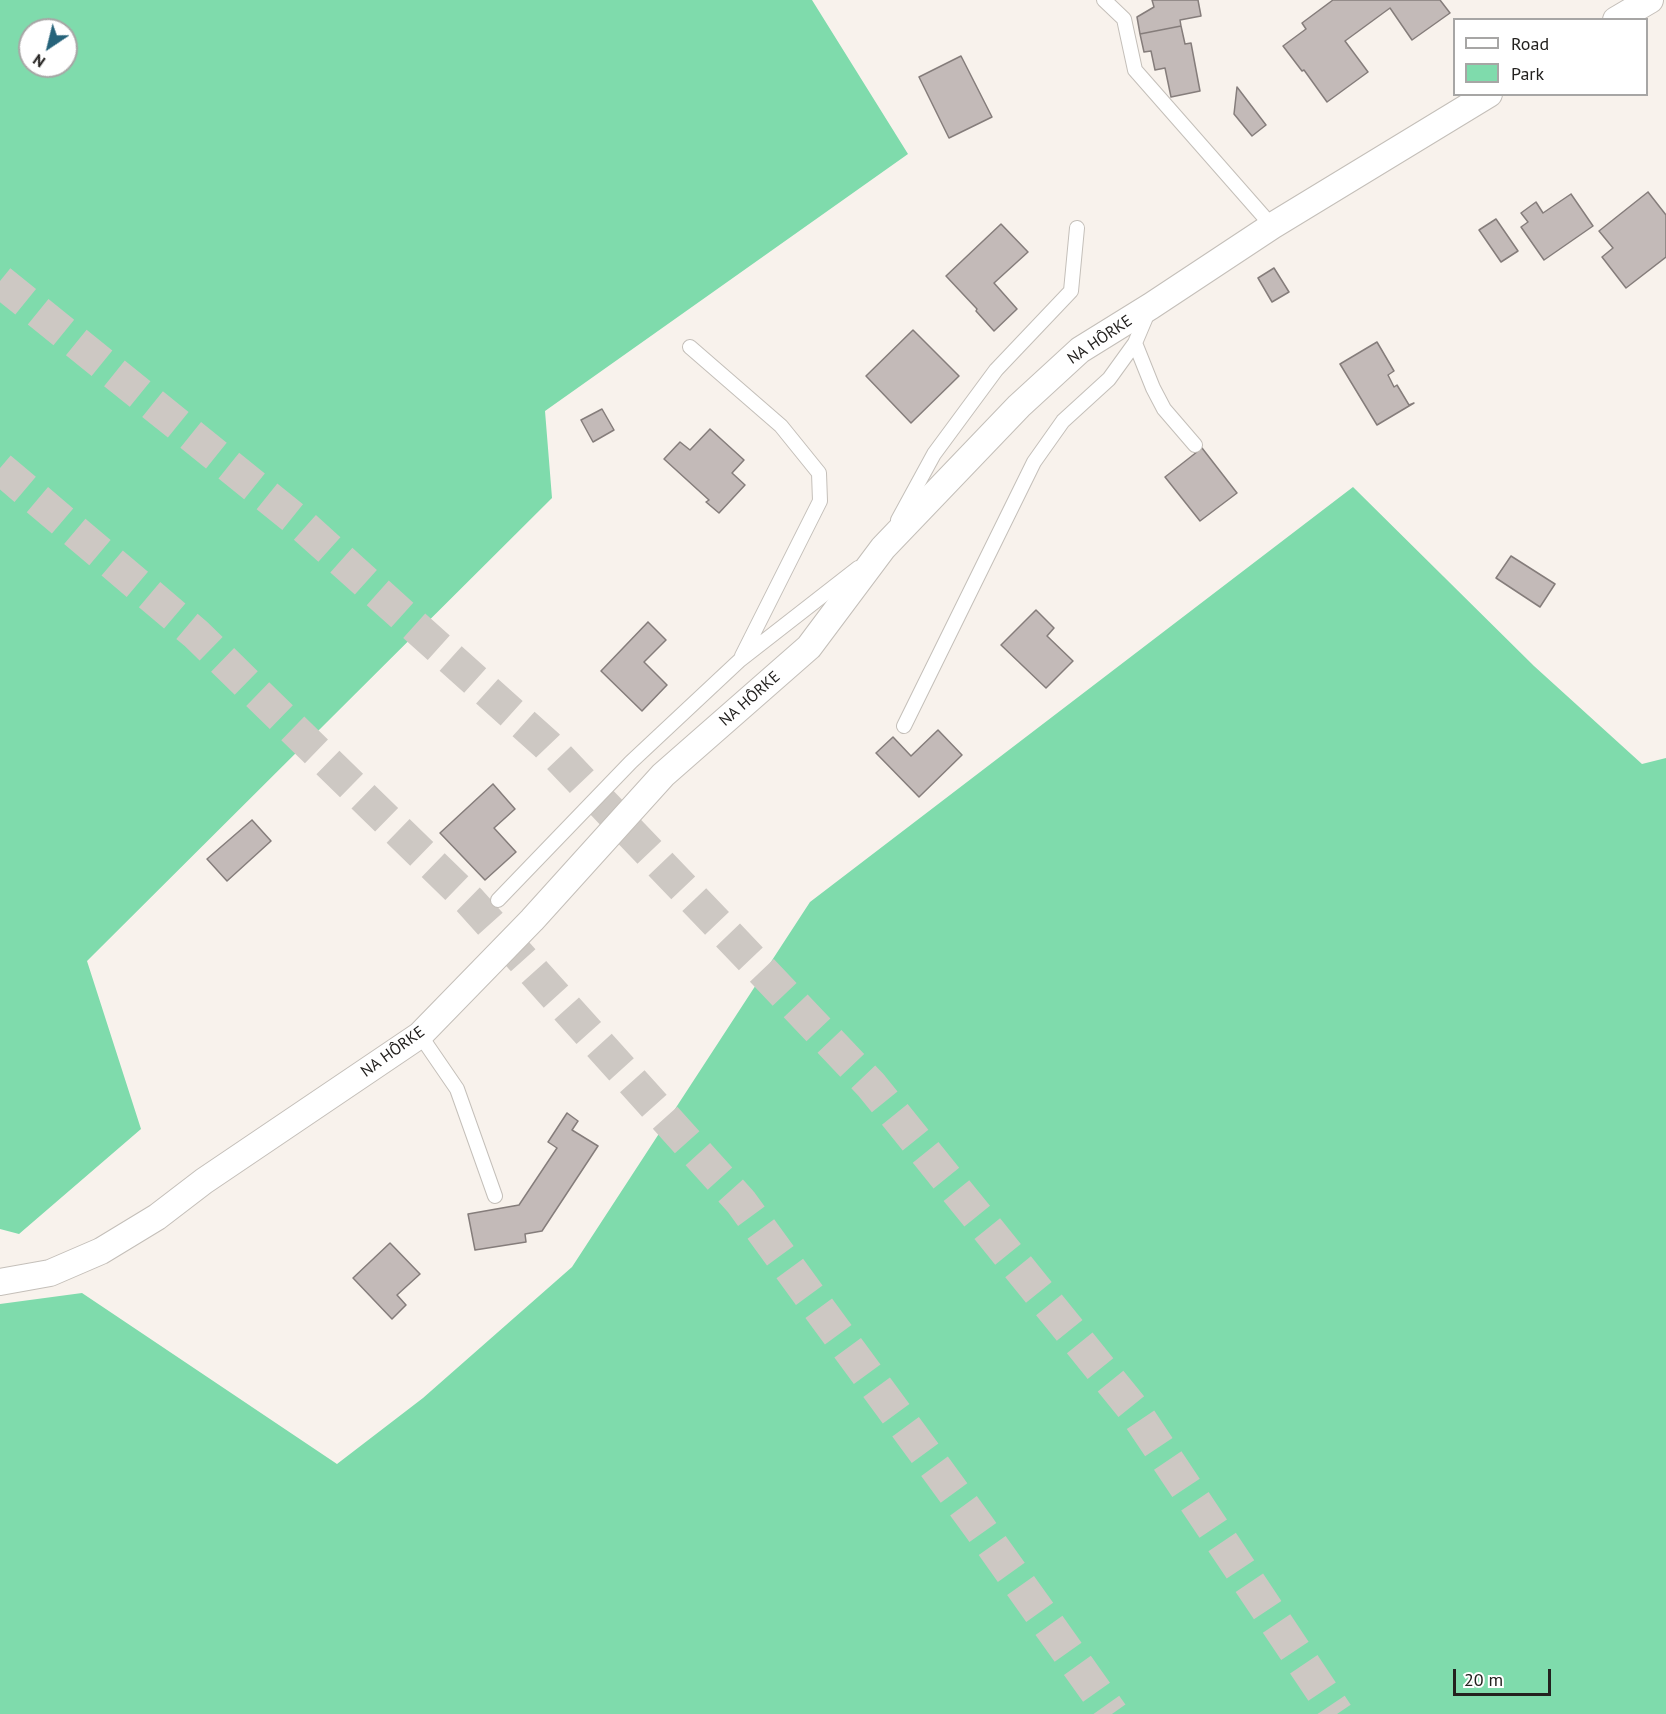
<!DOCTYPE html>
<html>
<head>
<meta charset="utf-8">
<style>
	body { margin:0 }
	#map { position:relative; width:1666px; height:1714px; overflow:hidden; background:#f8f2ec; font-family:"PT Sans",sans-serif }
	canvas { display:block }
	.legend { position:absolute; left:1453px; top:18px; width:195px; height:78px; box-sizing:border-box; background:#fff; border:2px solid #a7a6a5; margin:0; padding:8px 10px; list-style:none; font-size:18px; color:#23211f }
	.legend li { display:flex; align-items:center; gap:12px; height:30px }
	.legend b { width:30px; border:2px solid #a7a6a5 }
	.north { position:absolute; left:18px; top:18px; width:60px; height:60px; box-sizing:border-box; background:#fff; border:2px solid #a7a6a5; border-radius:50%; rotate:215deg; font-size:16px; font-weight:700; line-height:24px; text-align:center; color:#23211f }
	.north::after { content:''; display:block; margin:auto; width:21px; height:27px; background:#26637a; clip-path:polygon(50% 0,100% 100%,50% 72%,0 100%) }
	.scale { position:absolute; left:1453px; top:1669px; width:98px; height:27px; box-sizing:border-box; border:3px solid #23211f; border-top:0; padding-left:8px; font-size:18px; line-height:21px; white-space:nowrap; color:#23211f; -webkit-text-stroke:4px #fff; paint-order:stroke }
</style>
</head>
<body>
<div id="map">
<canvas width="1666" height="1714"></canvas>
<ul class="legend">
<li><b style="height:8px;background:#fff"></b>Road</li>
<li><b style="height:16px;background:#7fdbac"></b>Park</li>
</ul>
<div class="north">N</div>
<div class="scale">20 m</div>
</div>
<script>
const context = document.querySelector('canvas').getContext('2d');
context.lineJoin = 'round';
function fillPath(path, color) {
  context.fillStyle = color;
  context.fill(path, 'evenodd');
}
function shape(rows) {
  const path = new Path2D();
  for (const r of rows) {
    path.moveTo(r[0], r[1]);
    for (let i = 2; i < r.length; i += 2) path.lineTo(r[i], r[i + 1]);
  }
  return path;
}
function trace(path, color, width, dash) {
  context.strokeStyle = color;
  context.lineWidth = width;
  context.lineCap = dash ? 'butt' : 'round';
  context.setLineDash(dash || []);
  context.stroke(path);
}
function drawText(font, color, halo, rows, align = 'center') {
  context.font = font + ' "PT Sans",sans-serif';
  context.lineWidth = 4.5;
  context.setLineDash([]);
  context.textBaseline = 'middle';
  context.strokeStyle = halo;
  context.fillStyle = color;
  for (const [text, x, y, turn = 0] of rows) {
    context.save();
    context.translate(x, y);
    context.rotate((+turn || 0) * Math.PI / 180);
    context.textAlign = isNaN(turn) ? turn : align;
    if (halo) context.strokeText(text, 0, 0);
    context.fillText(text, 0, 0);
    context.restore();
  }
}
const green = shape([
	[0,0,812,0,908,154,545,411,552,498,87,961,141,1129,19,1234,0,1229],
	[30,30,66,30,66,66,30,66],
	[1353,487,1534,666,1642,764,1666,758,1666,1714,0,1714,0,1304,82,1293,337,1464,423,1398,572,1267,810,902]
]);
const building = shape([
	[1152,0,1198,0,1201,16,1180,20,1181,26,1140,34,1137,17,1154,7,1152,0],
	[1333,0,1440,0,1450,13,1412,40,1390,8,1345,41,1368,72,1327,102,1304,70,1302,71,1283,46,1306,29,1302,23,1333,0],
	[1181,26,1185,44,1191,43,1200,91,1171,97,1165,68,1155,70,1151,51,1144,52,1140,34,1181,26],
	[961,56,992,117,949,138,919,77,961,56],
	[1237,87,1266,125,1252,136,1234,114,1237,87],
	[1648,192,1666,215,1666,257,1626,288,1602,257,1613,248,1599,231,1648,192],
	[1571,194,1593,226,1544,260,1521,227,1528,222,1521,213,1536,202,1543,213,1571,194],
	[1496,219,1518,251,1501,262,1479,230,1496,219],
	[1001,224,1028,252,994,283,1017,309,994,331,976,311,977,309,946,276,1001,224],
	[1274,268,1289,292,1272,302,1258,278,1274,268],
	[913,330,959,376,911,423,866,376,913,330],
	[1377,342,1394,371,1388,375,1394,387,1397,385,1409,405,1414,403,1377,425,1340,364,1377,342],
	[602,409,614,430,593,442,581,420,602,409],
	[710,429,744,460,732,473,745,485,719,513,706,502,709,500,664,459,680,442,690,450,710,429],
	[1202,448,1237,493,1200,521,1165,477,1202,448],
	[1511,556,1555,584,1540,607,1496,578,1511,556],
	[1036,610,1054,628,1047,636,1073,661,1046,688,1001,645,1036,610],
	[648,622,666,640,644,662,667,685,642,711,601,671,648,622],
	[938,730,962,755,919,797,876,753,893,737,911,756,938,730],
	[493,784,515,809,494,828,516,852,485,880,440,833,493,784],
	[252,820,271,841,227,881,207,859,252,820],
	[567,1113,578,1121,572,1130,598,1146,542,1231,525,1234,526,1242,475,1250,468,1214,519,1205,557,1148,548,1142,567,1113],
	[390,1243,420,1274,397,1295,406,1305,392,1319,353,1278,390,1243]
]);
const motorwayTunnel = shape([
	[0,281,300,523,547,745,871,1085,1134,1410,1337,1714],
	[0,468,196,634,469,900,741,1202,979,1527,1112,1714]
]);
const service = shape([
	[1104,0,1124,19,1135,70,1272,226],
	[1135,343,1153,388,1164,409,1195,445],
	[690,347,781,426,819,473,820,501,742,656],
	[898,520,934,454,996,370,1071,291,1077,228],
	[904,726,1034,462,1063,421,1109,379,1135,343,1149,310],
	[498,900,631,762,740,660,858,568],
	[420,1035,457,1089,495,1196]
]);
const minor = shape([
	[1616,20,1650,0],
	[0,1282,50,1273,101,1251,157,1217,204,1181,420,1035,532,920,663,775,809,647,883,548,1019,406,1080,350,1151,306,1272,226,1489,94]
]);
const streetNames = [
	["NA HÔRKE",1100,340,-34],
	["NA HÔRKE",750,699,-41],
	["NA HÔRKE",393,1052,-36]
];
fillPath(green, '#7fdbac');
fillPath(building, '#c3bab8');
trace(building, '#857d7b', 1.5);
trace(motorwayTunnel, '#cdc8c3', 33, [33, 16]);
trace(service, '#c4bfb9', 16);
trace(minor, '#c4bfb9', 28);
trace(service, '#fff', 14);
trace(minor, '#fff', 26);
drawText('16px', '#23211f', '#fff', streetNames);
</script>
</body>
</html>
